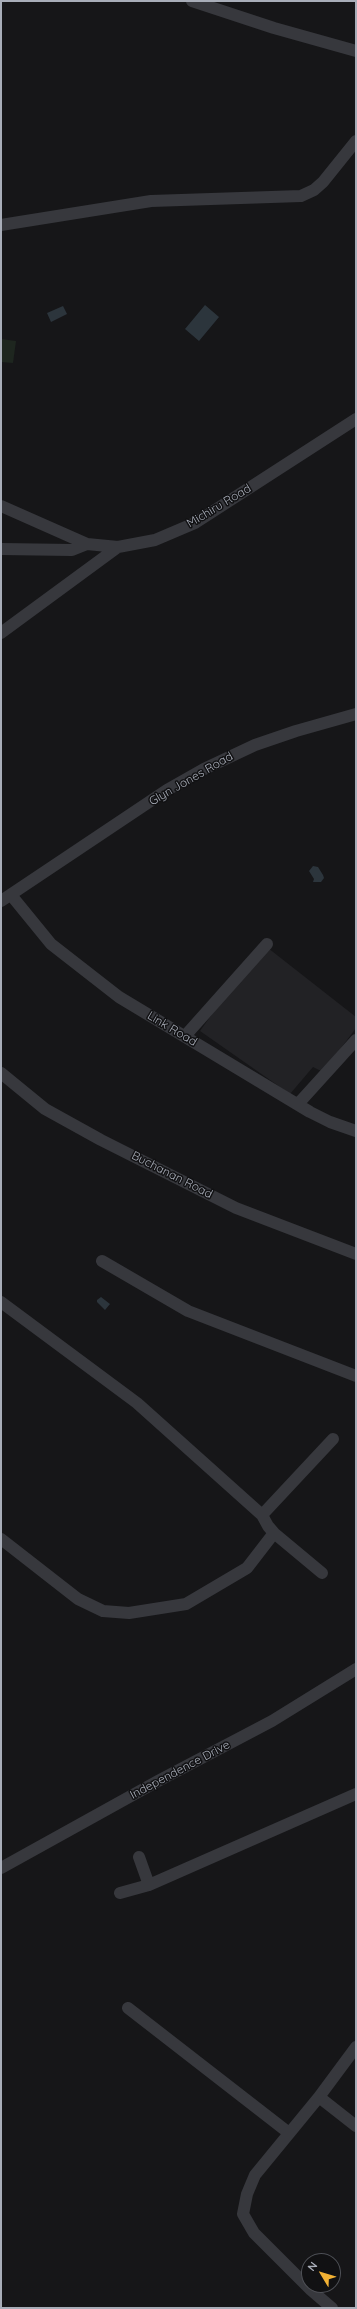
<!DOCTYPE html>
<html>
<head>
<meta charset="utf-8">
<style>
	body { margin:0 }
	#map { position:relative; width:357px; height:2309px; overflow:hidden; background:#161618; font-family:Quicksand,sans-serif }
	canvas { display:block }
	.frame { position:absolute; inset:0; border:2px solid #a8adb8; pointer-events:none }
	.north { position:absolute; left:301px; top:2253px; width:40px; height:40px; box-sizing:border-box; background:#111113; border:1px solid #4d4f55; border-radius:50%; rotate:308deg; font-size:11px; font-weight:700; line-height:16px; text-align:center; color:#a8adb8 }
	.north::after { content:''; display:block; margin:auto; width:14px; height:18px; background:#f2b134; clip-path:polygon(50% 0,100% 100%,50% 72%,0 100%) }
</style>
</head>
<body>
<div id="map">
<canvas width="357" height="2309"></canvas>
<div class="frame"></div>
<div class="north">N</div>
</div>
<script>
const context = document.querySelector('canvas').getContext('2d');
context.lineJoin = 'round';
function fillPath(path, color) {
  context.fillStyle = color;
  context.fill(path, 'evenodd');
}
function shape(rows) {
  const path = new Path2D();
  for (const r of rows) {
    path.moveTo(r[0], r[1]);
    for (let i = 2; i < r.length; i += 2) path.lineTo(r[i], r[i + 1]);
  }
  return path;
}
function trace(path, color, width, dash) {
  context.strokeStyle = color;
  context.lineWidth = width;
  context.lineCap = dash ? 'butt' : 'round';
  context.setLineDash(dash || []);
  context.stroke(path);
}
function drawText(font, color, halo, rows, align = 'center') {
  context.font = font + ' Quicksand,sans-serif';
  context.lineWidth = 3;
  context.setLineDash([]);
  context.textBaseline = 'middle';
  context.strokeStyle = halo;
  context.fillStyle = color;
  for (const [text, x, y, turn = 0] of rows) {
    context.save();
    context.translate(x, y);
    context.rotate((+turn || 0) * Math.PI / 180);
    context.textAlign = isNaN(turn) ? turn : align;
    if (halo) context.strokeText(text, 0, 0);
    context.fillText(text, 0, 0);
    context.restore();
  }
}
const built = shape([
	[268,948,356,1017,356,1028,323,1072,313,1067,290,1094,200,1031,215,1010]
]);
const green = shape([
	[1,339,16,341,13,363,1,362]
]);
const water = shape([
	[205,305,219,317,199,341,185,329],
	[63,306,67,314,51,322,47,313],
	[313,866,318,867,323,875,324,878,321,882,313,882,314,879,309,871],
	[101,1297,110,1304,105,1310,97,1302,97,1300]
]);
const minor = shape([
	[192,1,274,28,356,51],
	[1,225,151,201,301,196,314,190,323,182,356,141],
	[1,506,87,544,118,547,155,540,195,523,356,419],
	[1,549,72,550,87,544],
	[1,633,118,547],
	[11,895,51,944,119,997,310,1112,330,1122,356,1131],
	[1,901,167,790,204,769,255,745,296,731,356,714],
	[185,1036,267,944],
	[1,1073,45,1109,101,1140,236,1208,356,1254],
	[298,1104,356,1040],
	[102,1261,188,1311,356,1376],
	[1,1302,137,1403,262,1515,268,1526,274,1533,247,1568,186,1604,129,1613,103,1611,78,1599,1,1539],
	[262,1515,333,1439],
	[274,1533,322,1573],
	[1,1868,158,1781,272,1721,356,1669],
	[149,1885,356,1794],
	[120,1893,149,1885,139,1857],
	[128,2008,289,2133],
	[356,2047,319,2097,356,2126],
	[319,2097,255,2175,247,2194,243,2214,254,2233,311,2290,332,2308]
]);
const streetNames = [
	["Michiru Road",219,506,-31],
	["Glyn Jones Road",191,779,-30],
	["Link Road",172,1029,31],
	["Buchanan Road",172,1175,27],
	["Independence Drive",180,1770,-28]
];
fillPath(built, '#222225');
fillPath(green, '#1e261f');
fillPath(water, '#2c353c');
trace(minor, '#37383d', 12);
drawText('12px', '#a8adb8', '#111113', streetNames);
</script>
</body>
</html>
